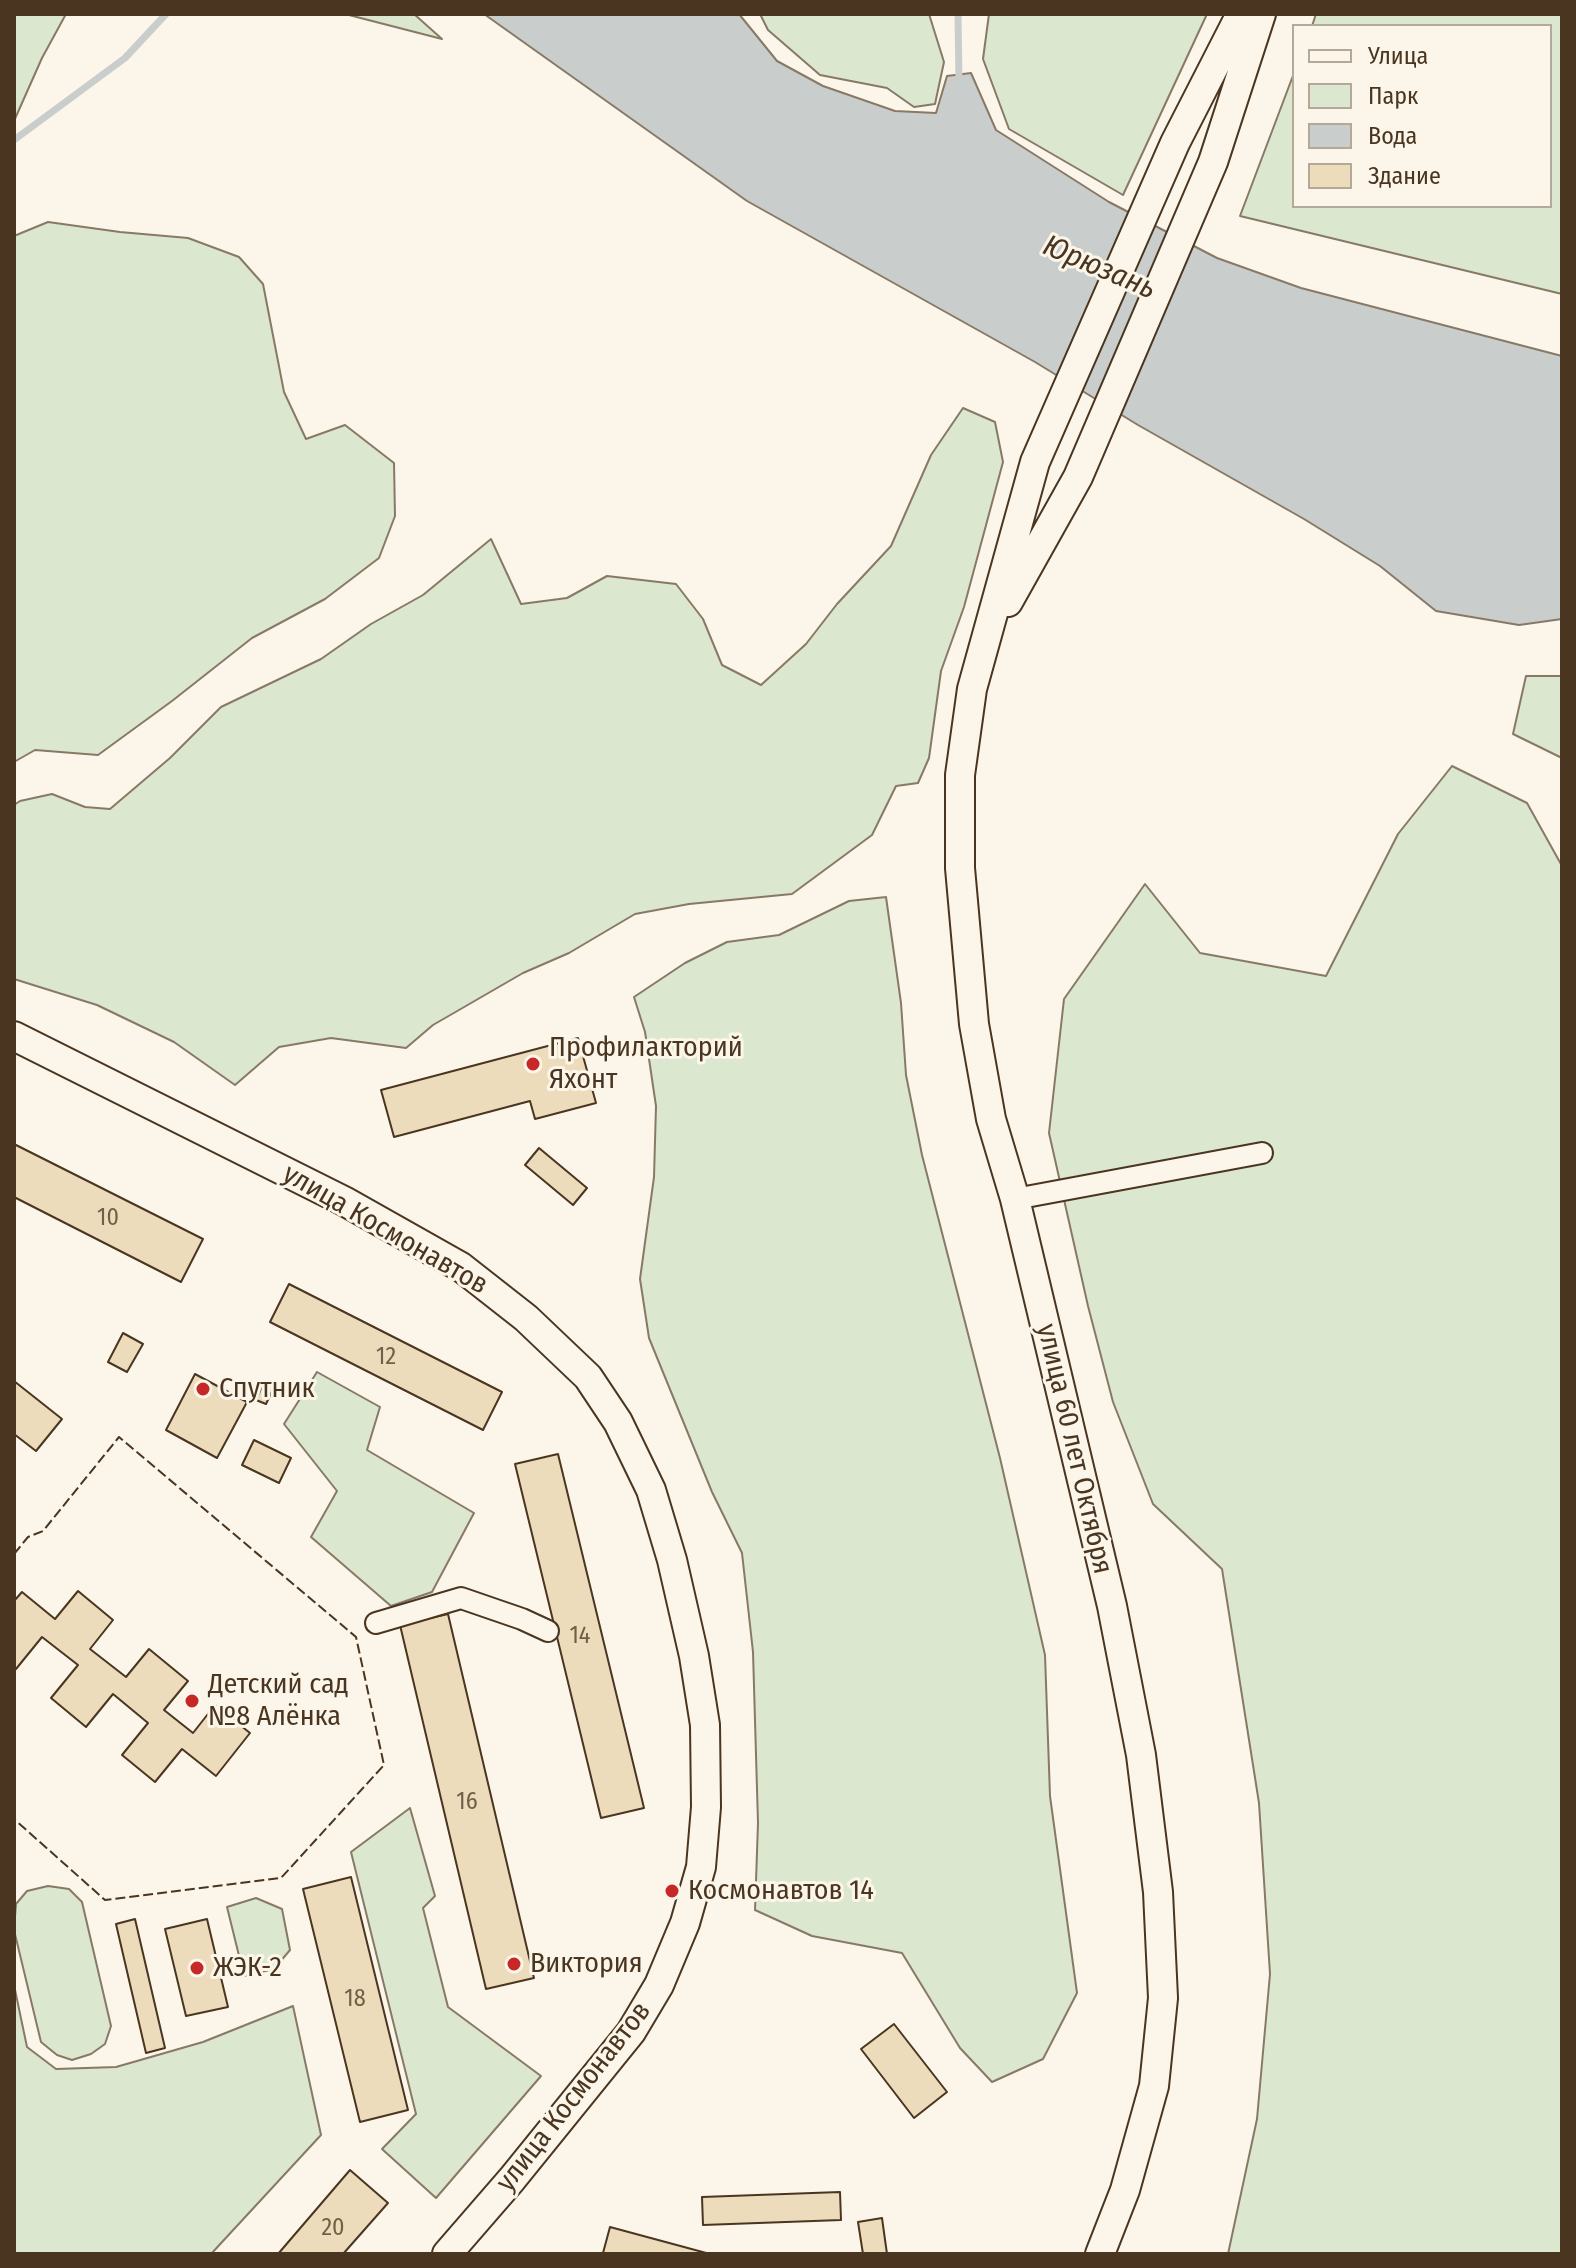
<!DOCTYPE html>
<html>
<head>
<meta charset="utf-8">
<style>
	body { margin:0 }
	#map { position:relative; width:1576px; height:2268px; overflow:hidden; background:#fbf6e9; font-family:"Fira Sans Condensed",sans-serif }
	canvas { display:block }
	.frame { position:absolute; inset:0; border:16px solid #4a3520; pointer-events:none }
	.legend { position:absolute; left:1292px; top:24px; width:260px; height:184px; box-sizing:border-box; background:#fbf6e9; border:2px solid #b4a999; margin:0; padding:10px 14px; list-style:none; font-size:24px; color:#4a3520 }
	.legend li { display:flex; align-items:center; gap:16px; height:40px }
	.legend b { width:40px; border:2px solid #b4a999 }
</style>
</head>
<body>
<div id="map">
<canvas width="1576" height="2268"></canvas>
<div class="frame"></div>
<ul class="legend">
<li><b style="height:10px;background:#fbf6e9"></b>Улица</li>
<li><b style="height:22px;background:#dce7d0"></b>Парк</li>
<li><b style="height:22px;background:#c9cecd"></b>Вода</li>
<li><b style="height:22px;background:#ecdcbc"></b>Здание</li>
</ul>
</div>
<script>
const context = document.querySelector('canvas').getContext('2d');
context.lineJoin = 'round';
function fillPath(path, color) {
  context.fillStyle = color;
  context.fill(path, 'evenodd');
}
function shape(rows) {
  const path = new Path2D();
  for (const r of rows) {
    path.moveTo(r[0], r[1]);
    for (let i = 2; i < r.length; i += 2) path.lineTo(r[i], r[i + 1]);
  }
  return path;
}
function trace(path, color, width, dash) {
  context.strokeStyle = color;
  context.lineWidth = width;
  context.lineCap = dash ? 'butt' : 'round';
  context.setLineDash(dash || []);
  context.stroke(path);
}
function drawText(font, color, halo, rows, align = 'center') {
  context.font = font + ' "Fira Sans Condensed",sans-serif';
  context.lineWidth = 6;
  context.setLineDash([]);
  context.textBaseline = 'middle';
  context.strokeStyle = halo;
  context.fillStyle = color;
  for (const [text, x, y, turn = 0] of rows) {
    context.save();
    context.translate(x, y);
    context.rotate((+turn || 0) * Math.PI / 180);
    context.textAlign = isNaN(turn) ? turn : align;
    if (halo) context.strokeText(text, 0, 0);
    context.fillText(text, 0, 0);
    context.restore();
  }
}
const green = shape([
	[14,14,66,14,42,58,14,121,14,14],
	[345,14,414,14,442,39,345,14],
	[760,14,929,14,944,62,935,104,914,107,887,88,820,75,768,30,760,14],
	[989,14,1207,14,1123,195,1009,129,983,59,989,14],
	[1316,14,1562,14,1562,294,1240,216,1294,73,1294,206,1550,206,1550,26,1312,26,1316,14],
	[48,222,120,232,188,238,239,257,263,284,284,392,306,439,345,425,394,463,395,516,379,558,325,599,252,638,172,701,98,755,35,750,14,762,14,236,48,222],
	[963,408,995,422,1003,462,964,607,941,671,929,758,918,783,896,786,872,835,792,894,689,904,635,914,569,953,523,973,433,1025,406,1048,331,1038,279,1047,235,1085,174,1042,97,1005,14,979,14,805,20,801,52,794,85,807,110,809,170,758,221,707,321,659,371,624,423,595,491,539,521,604,567,598,607,576,676,584,703,619,722,665,761,685,806,644,837,604,891,546,931,455,963,408],
	[1526,676,1562,676,1562,758,1513,734,1526,676],
	[1452,766,1527,803,1562,866,1562,2254,1228,2254,1257,2119,1270,1974,1259,1803,1222,1569,1153,1504,1113,1402,1088,1306,1049,1133,1064,999,1145,884,1200,953,1326,976,1398,834,1452,766],
	[886,897,901,1003,906,1075,922,1155,1000,1458,1045,1655,1050,1796,1077,1993,1043,2059,992,2082,960,2048,902,1953,812,1936,755,1910,758,1823,753,1652,742,1553,712,1492,649,1338,640,1279,654,1177,656,1106,645,1032,634,997,685,963,727,942,779,935,849,901,886,897],
	[317,1372,380,1407,367,1450,474,1513,432,1592,391,1606,311,1537,337,1491,284,1424,317,1372],
	[410,1808,435,1896,423,1908,448,2007,541,2076,436,2198,382,2149,416,2114,351,1852,410,1808],
	[48,1886,69,1889,82,1902,111,2026,105,2044,91,2054,72,2060,57,2055,41,2042,14,1930,16,1904,27,1891,48,1886],
	[256,1898,282,1909,290,1950,274,1969,244,1976,227,1907,256,1898],
	[14,1985,27,2047,56,2069,116,2067,203,2042,293,2006,321,2135,211,2254,14,2254,14,1985]
]);
const water = shape([
	[484,14,739,14,777,61,823,86,895,111,936,113,947,76,971,73,996,130,1109,202,1217,258,1301,288,1562,356,1562,619,1519,625,1436,611,1380,566,1304,519,1138,425,1035,362,747,201,484,14]
]);
const stream = shape([
	[958,14,959,84],
	[14,140,125,58,166,14]
]);
const building = shape([
	[578,1038,596,1103,535,1119,530,1101,394,1137,381,1090,578,1038],
	[14,1144,203,1239,181,1282,14,1197,14,1144],
	[539,1148,587,1188,573,1205,525,1165,539,1148],
	[289,1284,502,1392,483,1430,270,1322,289,1284],
	[123,1333,143,1344,127,1372,108,1362,123,1333],
	[195,1374,247,1402,217,1458,166,1430,195,1374],
	[265,1380,275,1385,266,1404,256,1400,265,1380],
	[14,1381,62,1419,36,1451,14,1434,14,1381],
	[254,1440,291,1458,279,1483,242,1465,254,1440],
	[558,1454,644,1808,601,1818,515,1464,558,1454],
	[78,1591,113,1620,90,1649,126,1677,149,1649,188,1681,164,1710,193,1733,215,1705,250,1733,216,1776,182,1749,155,1782,122,1755,148,1723,113,1694,86,1727,51,1698,78,1665,42,1637,16,1669,14,1667,14,1601,22,1592,55,1619,78,1591],
	[448,1614,534,1978,486,1989,400,1625,448,1614],
	[351,1877,408,2110,360,2122,303,1889,351,1877],
	[135,1919,165,2048,146,2053,116,1924,135,1919],
	[207,1919,228,2007,186,2016,165,1929,207,1919],
	[894,2024,947,2092,914,2118,861,2049,894,2024],
	[350,2170,388,2203,343,2254,278,2254,350,2170],
	[840,2192,841,2220,703,2225,702,2197,840,2192],
	[882,2218,887,2254,863,2254,858,2222,882,2218],
	[610,2227,710,2254,608,2254,603,2253,610,2227]
]);
const street = shape([
	[1015,1199,1262,1153],
	[376,1623,461,1598,522,1619,548,1631]
]);
const secondary = shape([
	[1008,602,1078,477,1213,162,1261,14],
	[14,1036,344,1201,461,1267,526,1318,588,1377,618,1422,651,1490,672,1560,694,1656,705,1725,706,1807,701,1867,685,1923,659,1985,631,2032,512,2179,447,2254],
	[1100,2254,1125,2190,1154,2086,1163,1998,1158,1892,1141,1755,1112,1606,1015,1199,991,1119,974,1024,960,868,960,775,972,689,1035,462,1175,143,1241,14]
]);
const fence = shape([
	[14,1554,28,1537,43,1531,119,1437,356,1637,384,1765,281,1878,105,1900,14,1819]
]);
const markers = [
	[533,1064,8,"#c62828"],
	[203,1389,8,"#c62828"],
	[192,1701,8,"#c62828"],
	[672,1891,8,"#c62828"],
	[514,1964,8,"#c62828"],
	[197,1968,8,"#c62828"]
];
const numberNames = [
	["10",108,1218],
	["12",386,1357],
	["14",580,1636],
	["16",467,1802],
	["18",355,1999],
	["20",333,2228]
];
const poiNames = [
	["Профилакторий",549,1048],
	["Яхонт",549,1080],
	["Спутник",219,1389],
	["Детский сад",208,1685],
	["№8 Алёнка",208,1717],
	["Космонавтов 14",688,1891],
	["Виктория",530,1964],
	["ЖЭК-2",213,1968]
];
const streetNames = [
	["улица Космонавтов",385,1230,30],
	["улица 60 лет Октября",1074,1449,77],
	["улица Космонавтов",574,2097,-52]
];
const waterNames = [
	["Юрюзань",1099,268,23]
];
fillPath(green, '#dce7d0');
trace(green, '#887966', 2);
fillPath(water, '#c9cecd');
trace(water, '#887966', 2);
trace(stream, '#c9cecd', 7);
fillPath(building, '#ecdcbc');
trace(building, '#4a3520', 2);
trace(street, '#4a3520', 24);
trace(secondary, '#4a3520', 32);
trace(street, '#fbf6e9', 20);
trace(secondary, '#fbf6e9', 28);
trace(fence, '#4a3520', 2, [10, 4]);
for (const [x, y, r, color] of markers) {
  const dot = new Path2D();
  dot.arc(x, y, r, 0, 2 * Math.PI);
  context.fillStyle = color;
  context.fill(dot);
  trace(dot, '#fbf6e9', 3);
}
drawText('24px', '#725f47', null, numberNames);
drawText('28px', '#4a3520', '#fbf6e9', poiNames, 'left');
drawText('28px', '#4a3520', '#fbf6e9', streetNames);
drawText('italic 30px', '#4a3520', '#fbf6e9', waterNames);
</script>
</body>
</html>
